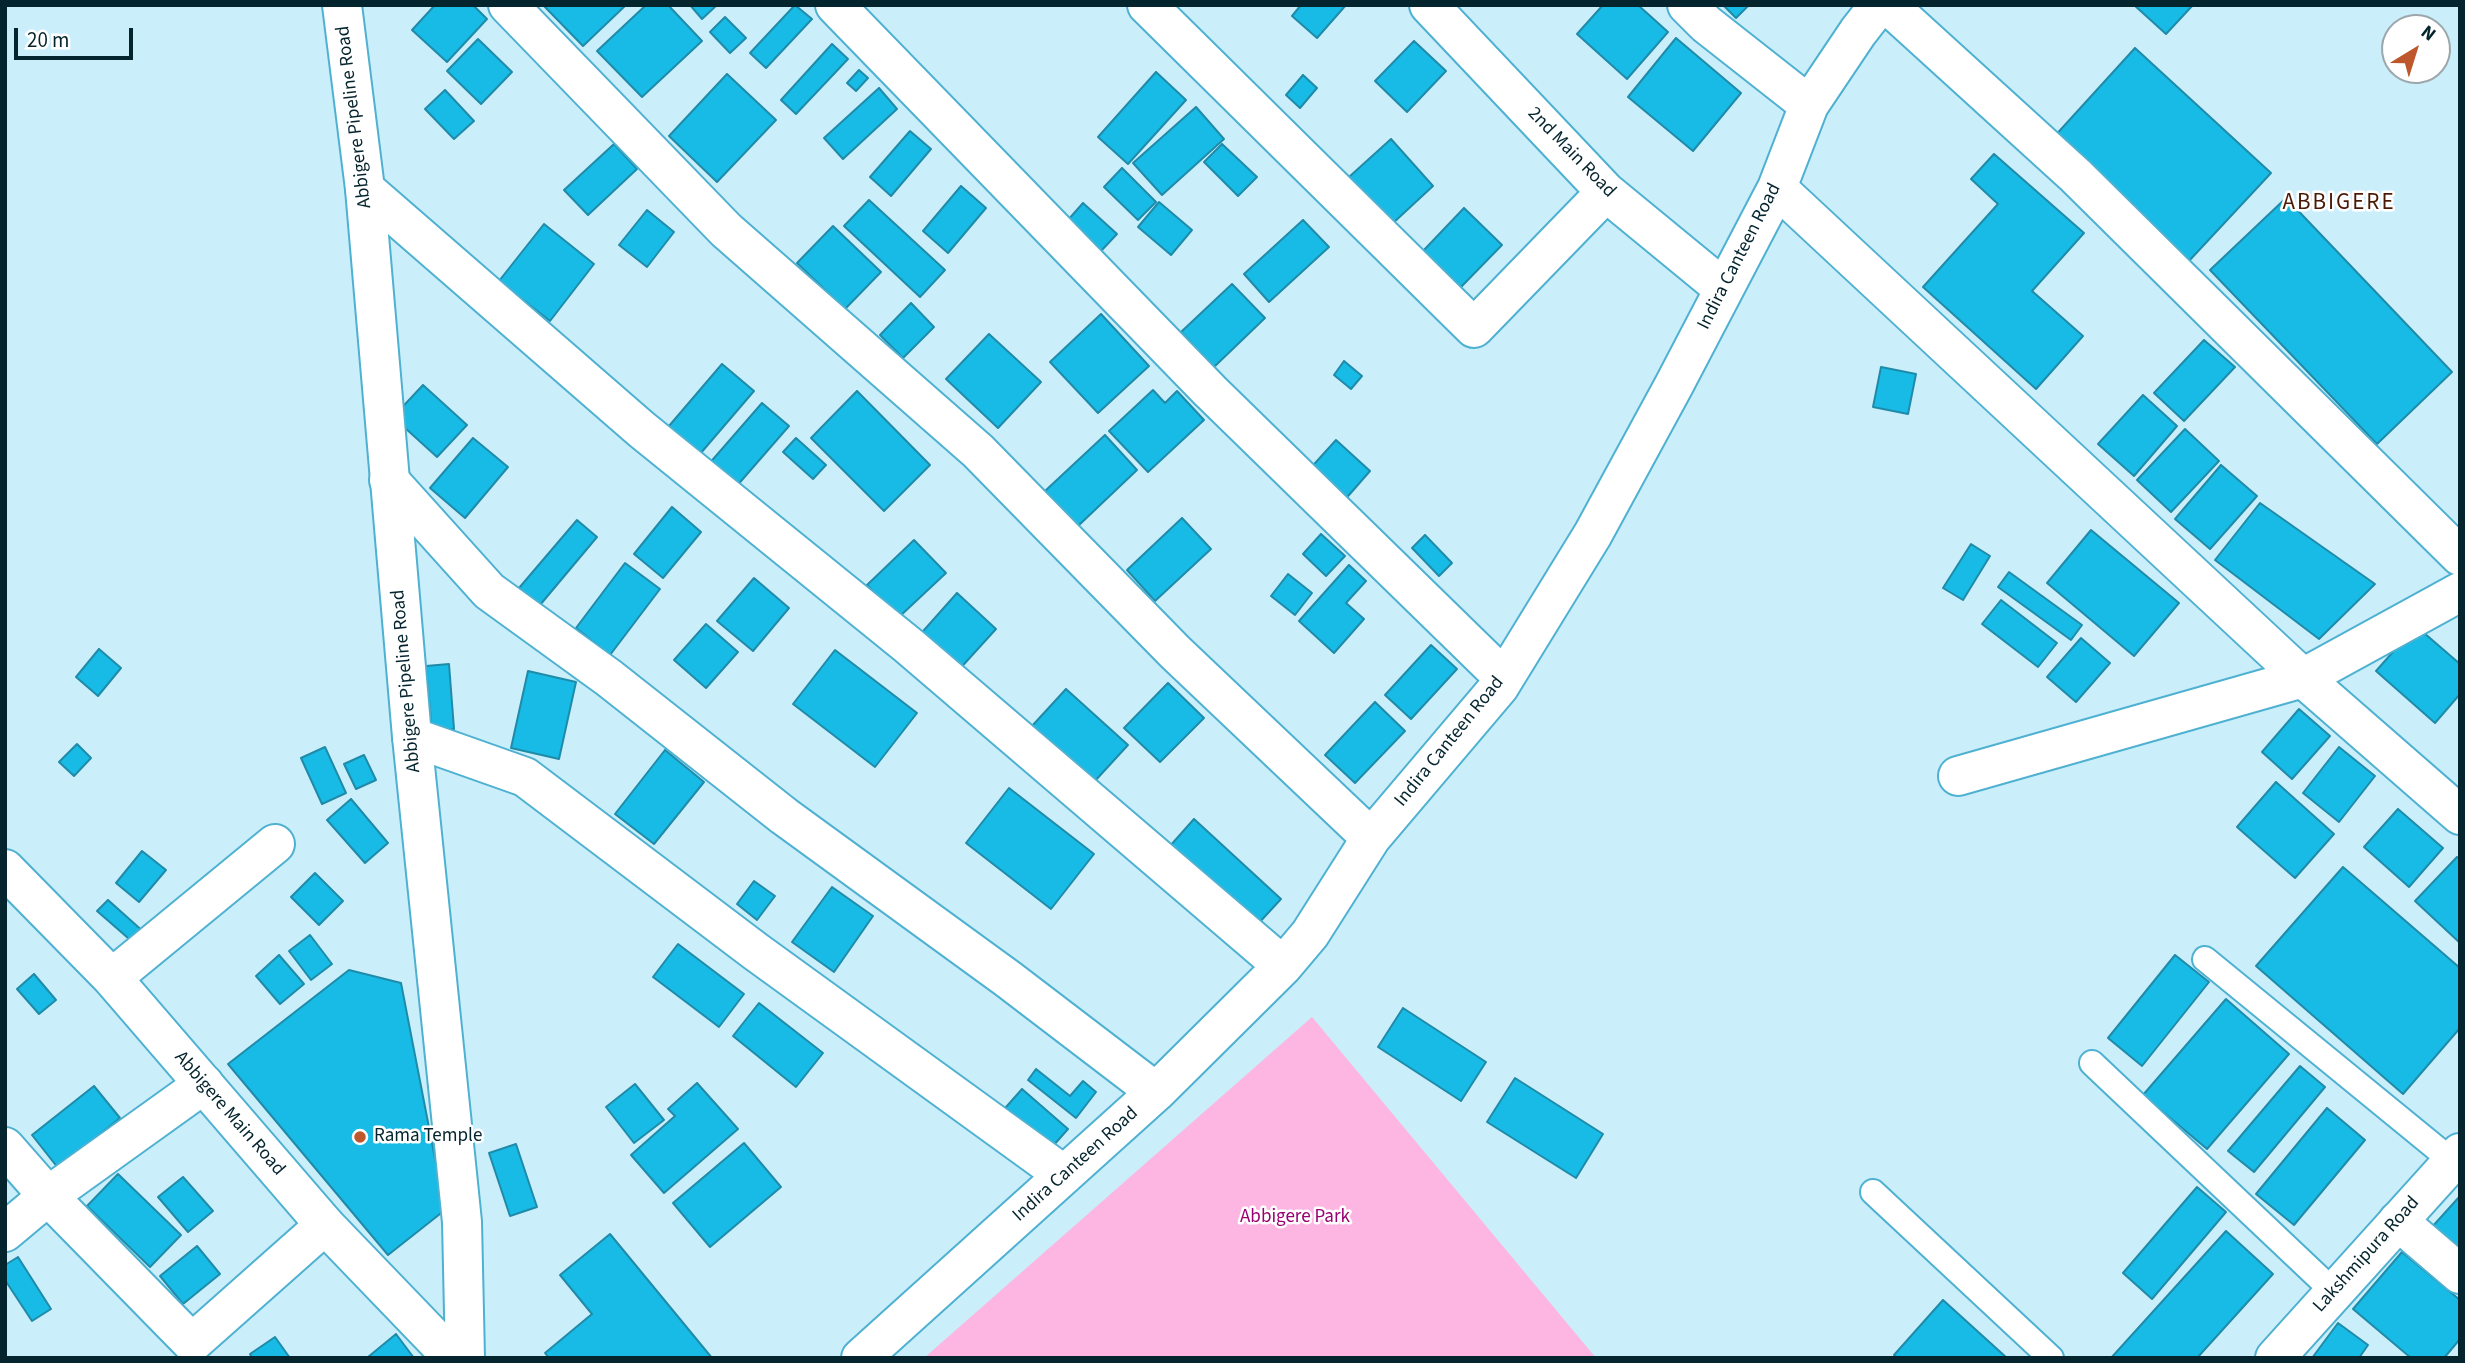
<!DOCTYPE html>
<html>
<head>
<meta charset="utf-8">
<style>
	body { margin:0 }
	#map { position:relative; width:2465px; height:1363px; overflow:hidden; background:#cbeefb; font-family:"Source Sans 3",sans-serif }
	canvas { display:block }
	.frame { position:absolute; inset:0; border:7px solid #04242e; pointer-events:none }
	.north { position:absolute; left:2381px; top:14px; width:70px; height:70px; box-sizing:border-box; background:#fff; border:2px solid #9ba7ab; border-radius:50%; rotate:38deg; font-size:19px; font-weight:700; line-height:28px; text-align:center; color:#04242e }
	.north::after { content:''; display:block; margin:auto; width:24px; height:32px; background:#be572b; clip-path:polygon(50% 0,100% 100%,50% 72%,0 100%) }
	.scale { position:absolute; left:14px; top:28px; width:119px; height:32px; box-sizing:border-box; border:4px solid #04242e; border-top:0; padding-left:9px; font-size:21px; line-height:24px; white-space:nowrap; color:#04242e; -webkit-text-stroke:5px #fff; paint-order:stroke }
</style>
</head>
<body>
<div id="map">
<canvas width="2465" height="1363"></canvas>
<div class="frame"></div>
<div class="north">N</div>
<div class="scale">20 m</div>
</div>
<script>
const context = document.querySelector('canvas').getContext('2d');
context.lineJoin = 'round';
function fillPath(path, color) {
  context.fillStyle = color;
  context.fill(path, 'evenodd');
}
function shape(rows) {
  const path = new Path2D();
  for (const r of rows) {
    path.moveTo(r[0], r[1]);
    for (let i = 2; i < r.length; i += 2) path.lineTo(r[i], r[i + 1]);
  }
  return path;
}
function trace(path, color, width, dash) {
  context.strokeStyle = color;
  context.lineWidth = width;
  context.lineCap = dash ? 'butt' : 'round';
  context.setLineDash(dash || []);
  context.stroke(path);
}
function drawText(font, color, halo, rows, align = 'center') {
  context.font = font + ' "Source Sans 3",sans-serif';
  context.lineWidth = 5;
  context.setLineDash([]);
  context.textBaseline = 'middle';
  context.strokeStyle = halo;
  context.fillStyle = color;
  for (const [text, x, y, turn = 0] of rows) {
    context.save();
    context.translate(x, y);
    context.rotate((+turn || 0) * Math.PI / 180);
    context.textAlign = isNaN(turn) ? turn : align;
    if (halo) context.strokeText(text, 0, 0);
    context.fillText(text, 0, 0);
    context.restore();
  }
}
const green = shape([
	[1312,1017,1596,1358,924,1358]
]);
const building = shape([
	[435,5,473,5,487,19,447,62,412,30,435,5],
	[543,5,626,5,583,46,543,5],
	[646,5,668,5,702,41,642,97,597,51,646,5],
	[690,5,717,5,702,19,690,5],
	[795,5,812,19,766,68,750,53,795,5],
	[1301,5,1346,5,1317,38,1292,16,1301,5],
	[1603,5,1638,5,1668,32,1627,79,1577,34,1603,5],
	[1723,5,1749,5,1736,18,1723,5],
	[2134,5,2193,5,2166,34,2134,5],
	[725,17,746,38,730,53,710,32,725,17],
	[1676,38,1741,93,1693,151,1628,97,1676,38],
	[478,39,512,72,481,104,447,71,478,39],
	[1414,41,1446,71,1407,112,1375,81,1414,41],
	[832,44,848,59,796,114,781,100,832,44],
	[2135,48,2271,173,2188,262,2053,138,2135,48],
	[859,70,868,78,856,91,847,83,859,70],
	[1156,72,1186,100,1128,164,1098,137,1156,72],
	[727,74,776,120,717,182,669,136,727,74],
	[1303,75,1317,88,1300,108,1286,95,1303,75],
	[879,88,897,109,843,159,824,138,879,88],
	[445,90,474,121,454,139,425,109,445,90],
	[1196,107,1224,139,1162,195,1133,163,1196,107],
	[910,131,931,149,891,196,870,177,910,131],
	[1391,139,1433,186,1392,224,1349,177,1391,139],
	[614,144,637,169,588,215,564,190,614,144],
	[1222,144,1257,177,1238,196,1204,162,1222,144],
	[1994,154,2084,233,2032,291,2083,336,2036,389,1923,287,1998,204,1971,179,1994,154],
	[1122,168,1156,202,1138,220,1104,187,1122,168],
	[961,186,986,208,948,253,923,231,961,186],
	[2286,198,2452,372,2377,444,2210,270,2286,198],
	[869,200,945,270,920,297,844,226,869,200],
	[1159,202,1192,230,1171,255,1138,227,1159,202],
	[1083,203,1117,234,1101,251,1068,220,1083,203],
	[1464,208,1502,245,1461,287,1423,251,1464,208],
	[647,210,674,232,647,267,619,245,647,210],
	[1303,220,1329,247,1269,302,1244,274,1303,220],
	[544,224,594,264,550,321,499,281,544,224],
	[833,226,881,272,845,309,797,263,833,226],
	[1232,284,1265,318,1214,367,1181,332,1232,284],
	[911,303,934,327,903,358,880,335,911,303],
	[1101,314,1149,366,1098,413,1050,362,1101,314],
	[989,334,1041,382,998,428,946,379,989,334],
	[2204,340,2235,367,2184,421,2154,393,2204,340],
	[1344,361,1362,376,1351,389,1334,375,1344,361],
	[722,364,754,391,694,461,663,433,722,364],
	[1881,367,1916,374,1908,414,1873,407,1881,367],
	[423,385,467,425,437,457,393,417,423,385],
	[1153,390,1165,403,1177,391,1204,420,1148,472,1109,431,1153,390],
	[857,391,930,465,884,511,811,438,857,391],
	[2143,395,2177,426,2134,476,2098,444,2143,395],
	[762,403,789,426,735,488,708,465,762,403],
	[2185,429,2219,461,2171,512,2137,480,2185,429],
	[1105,435,1137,470,1078,526,1045,491,1105,435],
	[473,438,508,467,465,518,430,488,473,438],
	[796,438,826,465,813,479,783,452,796,438],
	[1336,440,1370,471,1342,503,1307,472,1336,440],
	[2221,465,2257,496,2210,549,2175,519,2221,465],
	[2260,503,2375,584,2319,639,2215,560,2260,503],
	[672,507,701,532,663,578,634,554,672,507],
	[1182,518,1211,549,1155,601,1127,570,1182,518],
	[577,520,597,537,540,605,519,588,577,520],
	[2091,530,2179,603,2134,656,2047,583,2091,530],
	[1321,534,1345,556,1326,576,1303,554,1321,534],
	[1425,535,1452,563,1439,576,1412,548,1425,535],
	[914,540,946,573,898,618,867,585,914,540],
	[1971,544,1990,556,1963,600,1943,588,1971,544],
	[625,563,660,589,610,655,576,628,625,563],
	[1349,565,1366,581,1346,603,1364,619,1334,653,1299,621,1349,565],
	[2009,572,2082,625,2071,640,1998,587,2009,572],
	[1288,574,1312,593,1295,615,1271,596,1288,574],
	[754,578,789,608,753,651,717,621,754,578],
	[957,593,996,629,956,673,917,638,957,593],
	[2001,600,2057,643,2038,667,1982,624,2001,600],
	[706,624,738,652,706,688,674,660,706,624],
	[2416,626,2460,664,2460,694,2435,723,2376,671,2416,626],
	[2081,638,2110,663,2076,702,2047,677,2081,638],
	[1431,645,1457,669,1411,719,1385,695,1431,645],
	[99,649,121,668,98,696,76,677,99,649],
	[835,650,917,713,875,767,793,704,835,650],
	[449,664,454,729,432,731,426,666,449,664],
	[528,671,576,682,559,759,511,748,528,671],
	[1168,683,1204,718,1160,762,1124,728,1168,683],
	[1066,689,1128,745,1094,782,1032,726,1066,689],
	[1375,702,1405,731,1355,783,1325,755,1375,702],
	[2299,709,2330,736,2292,779,2262,752,2299,709],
	[77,744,91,758,74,776,59,762,77,744],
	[325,747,346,793,322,804,301,758,325,747],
	[2339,747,2375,776,2339,822,2303,793,2339,747],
	[665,750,704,782,654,844,615,814,665,750],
	[364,755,376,780,356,789,344,764,364,755],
	[2276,782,2334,834,2295,878,2237,827,2276,782],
	[1009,788,1094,854,1051,909,966,843,1009,788],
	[351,799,388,843,365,863,327,820,351,799],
	[2398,809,2443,848,2409,887,2364,847,2398,809],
	[1194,819,1281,899,1257,925,1170,846,1194,819],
	[142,851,166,870,139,902,116,883,142,851],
	[2457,857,2460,859,2460,943,2415,901,2457,857],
	[2343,867,2460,968,2460,1028,2403,1094,2256,966,2343,867],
	[315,873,343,901,319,925,291,897,315,873],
	[754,881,775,896,757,920,737,904,754,881],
	[832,887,873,916,834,972,792,942,832,887],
	[108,900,146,934,136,945,97,911,108,900],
	[310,935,332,964,311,980,289,951,310,935],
	[678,944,744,994,719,1027,653,977,678,944],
	[279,955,304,984,280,1004,256,976,279,955],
	[2175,955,2209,982,2142,1066,2108,1038,2175,955],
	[349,970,401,983,445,1210,388,1255,228,1064,349,970],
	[34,974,56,1000,39,1014,17,989,34,974],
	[2226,999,2289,1054,2207,1149,2143,1095,2226,999],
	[759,1003,823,1053,796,1087,733,1036,759,1003],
	[1403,1008,1486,1062,1461,1101,1378,1047,1403,1008],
	[2300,1066,2325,1087,2254,1172,2228,1151,2300,1066],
	[1036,1069,1070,1096,1083,1081,1096,1092,1076,1118,1028,1080,1036,1069],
	[1515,1078,1603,1134,1576,1178,1487,1122,1515,1078],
	[697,1083,738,1129,664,1193,631,1155,675,1116,668,1109,697,1083],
	[635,1084,664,1120,634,1143,606,1107,635,1084],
	[94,1086,120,1118,58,1168,32,1135,94,1086],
	[1022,1089,1068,1129,1045,1155,999,1115,1022,1089],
	[2327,1108,2365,1140,2294,1225,2256,1194,2327,1108],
	[744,1143,781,1187,710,1247,673,1203,744,1143],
	[516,1144,537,1207,510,1216,489,1153,516,1144],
	[118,1174,181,1235,150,1267,87,1206,118,1174],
	[183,1177,213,1211,188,1232,158,1197,183,1177],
	[2197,1187,2226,1212,2152,1299,2123,1273,2197,1187],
	[2460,1196,2460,1251,2432,1227,2460,1196],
	[2226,1231,2273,1274,2197,1358,2111,1358,2226,1231],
	[610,1234,712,1358,549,1358,545,1353,592,1314,560,1275,610,1234],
	[197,1246,220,1274,183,1304,160,1276,197,1246],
	[2402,1252,2460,1300,2460,1339,2444,1358,2411,1358,2353,1309,2402,1252],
	[18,1257,51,1309,32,1321,5,1280,5,1265,18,1257],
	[1943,1300,2007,1358,1897,1358,1894,1355,1943,1300],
	[2338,1323,2368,1345,2359,1358,2312,1358,2338,1323],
	[396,1334,414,1358,369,1358,368,1357,396,1334],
	[275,1337,290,1358,252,1358,250,1354,275,1337]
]);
const service = shape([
	[2205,959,2452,1161],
	[2092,1063,2334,1292],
	[1873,1192,2051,1358]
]);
const minor = shape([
	[508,5,726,230,978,451,1175,652,1371,838],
	[835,5,1210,391,1503,677],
	[1147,5,1474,328,1606,192],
	[1429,5,1606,192,1724,289],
	[1687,5,1706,24,1809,105],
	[1888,5,2076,176,2460,556],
	[1777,188,2303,678,2460,815],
	[365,189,641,429,909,646,1283,966],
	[389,480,489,591,609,678,784,816,1008,979,1156,1092],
	[412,737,525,777,755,951,1064,1175],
	[1958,776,2303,678,2460,592],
	[112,978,275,844],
	[5,1147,48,1196,192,1343,325,1225],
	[2398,1221,2460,1274],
	[5,1232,48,1196,204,1084],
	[861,1358,1156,1092,1283,966,1310,934,1371,838,1499,687,1593,534,1674,385,1777,188,1809,105,1858,32,1879,5]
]);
const tertiary = shape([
	[342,5,365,189,412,737,462,1222,465,1358],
	[2275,1358,2460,1153]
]);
const secondary = shape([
	[5,869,112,978,325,1225,453,1358]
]);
const markers = [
	[360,1137,7,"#be572b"]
];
const streetNames = [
	["Abbigere Pipeline Road",355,117,-97],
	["2nd Main Road",1571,153,46],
	["Indira Canteen Road",1740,257,-63],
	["Abbigere Pipeline Road",407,681,-95],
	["Indira Canteen Road",1450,742,-51],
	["Abbigere Main Road",229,1114,49],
	["Indira Canteen Road",1076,1165,-42],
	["Lakshmipura Road",2367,1255,-48]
];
const poiNames = [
	["Rama Temple",374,1137]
];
const parkNames = [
	["Abbigere Park",1295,1218]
];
const quarterNames = [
	["ABBIGERE",2339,204]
];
fillPath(green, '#fdb5e1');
fillPath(building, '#17bbe5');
trace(building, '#1f8ba9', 2);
trace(service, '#4fb1d1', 28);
trace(minor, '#4fb1d1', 42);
trace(tertiary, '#4fb1d1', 42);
trace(secondary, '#4fb1d1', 42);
trace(service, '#fff', 24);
trace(minor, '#fff', 38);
trace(tertiary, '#fff', 38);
trace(secondary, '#fff', 38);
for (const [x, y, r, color] of markers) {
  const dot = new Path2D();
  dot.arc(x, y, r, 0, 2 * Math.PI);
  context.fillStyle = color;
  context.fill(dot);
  trace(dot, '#fff', 2.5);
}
drawText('19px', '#04242e', '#fff', streetNames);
drawText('19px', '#04242e', '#fff', poiNames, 'left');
drawText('19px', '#980074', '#fff', parkNames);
context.letterSpacing = '2px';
drawText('23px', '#4a1a05', '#fff', quarterNames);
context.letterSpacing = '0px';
</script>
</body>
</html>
